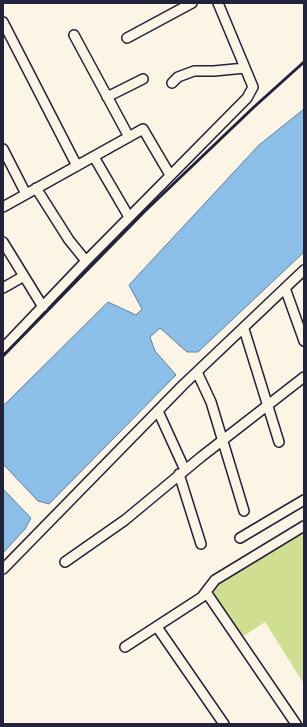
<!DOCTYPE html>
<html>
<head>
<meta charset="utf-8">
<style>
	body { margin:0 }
	#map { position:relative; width:307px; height:727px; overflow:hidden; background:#fcf5e5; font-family:"Architects Daughter",sans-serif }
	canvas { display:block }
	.frame { position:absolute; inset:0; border:4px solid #22223b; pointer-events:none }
</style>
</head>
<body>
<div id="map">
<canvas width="307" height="727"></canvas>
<div class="frame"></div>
</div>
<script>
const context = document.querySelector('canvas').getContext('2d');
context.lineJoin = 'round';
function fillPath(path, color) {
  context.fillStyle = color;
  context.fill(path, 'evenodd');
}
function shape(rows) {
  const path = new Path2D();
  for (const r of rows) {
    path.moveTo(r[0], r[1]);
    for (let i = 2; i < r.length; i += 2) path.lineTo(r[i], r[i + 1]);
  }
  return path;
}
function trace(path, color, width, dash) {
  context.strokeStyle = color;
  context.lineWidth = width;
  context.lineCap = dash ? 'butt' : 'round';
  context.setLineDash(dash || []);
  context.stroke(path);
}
const green = shape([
	[304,532,304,684,265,622,242,637,213,594,217,585]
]);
const water = shape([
	[304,109,304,252,198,352,187,352,160,328,150,337,155,351,176,375,49,504,38,501,3,464,3,406,108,302,136,315,142,309,129,285,259,145,304,109],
	[3,489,31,518,25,529,3,553,3,489]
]);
const street = shape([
	[3,22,77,166],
	[74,35,129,137],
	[127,38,192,3],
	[172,83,178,77,194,71,214,71,245,68],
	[107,97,143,79],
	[3,149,26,194],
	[94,157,129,217],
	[36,188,69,240,86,261],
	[3,207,143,129,170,175],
	[3,242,43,307],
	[3,288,24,276],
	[285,288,304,341],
	[244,329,279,442],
	[3,348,86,261,247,98,253,87,218,3],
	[197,372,211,402,244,511],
	[158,411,185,470],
	[179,474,201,544],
	[240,538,304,500],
	[65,562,125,520,201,457,304,377],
	[3,569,183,385,304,270],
	[206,592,296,724],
	[157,627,224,724],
	[125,647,202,597,215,580,304,526]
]);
const rail = shape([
	[3,356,145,211,254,107,304,62]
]);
fillPath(green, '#d0de91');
fillPath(water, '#8bbfe8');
trace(water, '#6180a3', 1);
trace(street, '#22223b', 12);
trace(street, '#fcf5e5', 9);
trace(rail, '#22223b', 3);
</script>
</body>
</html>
